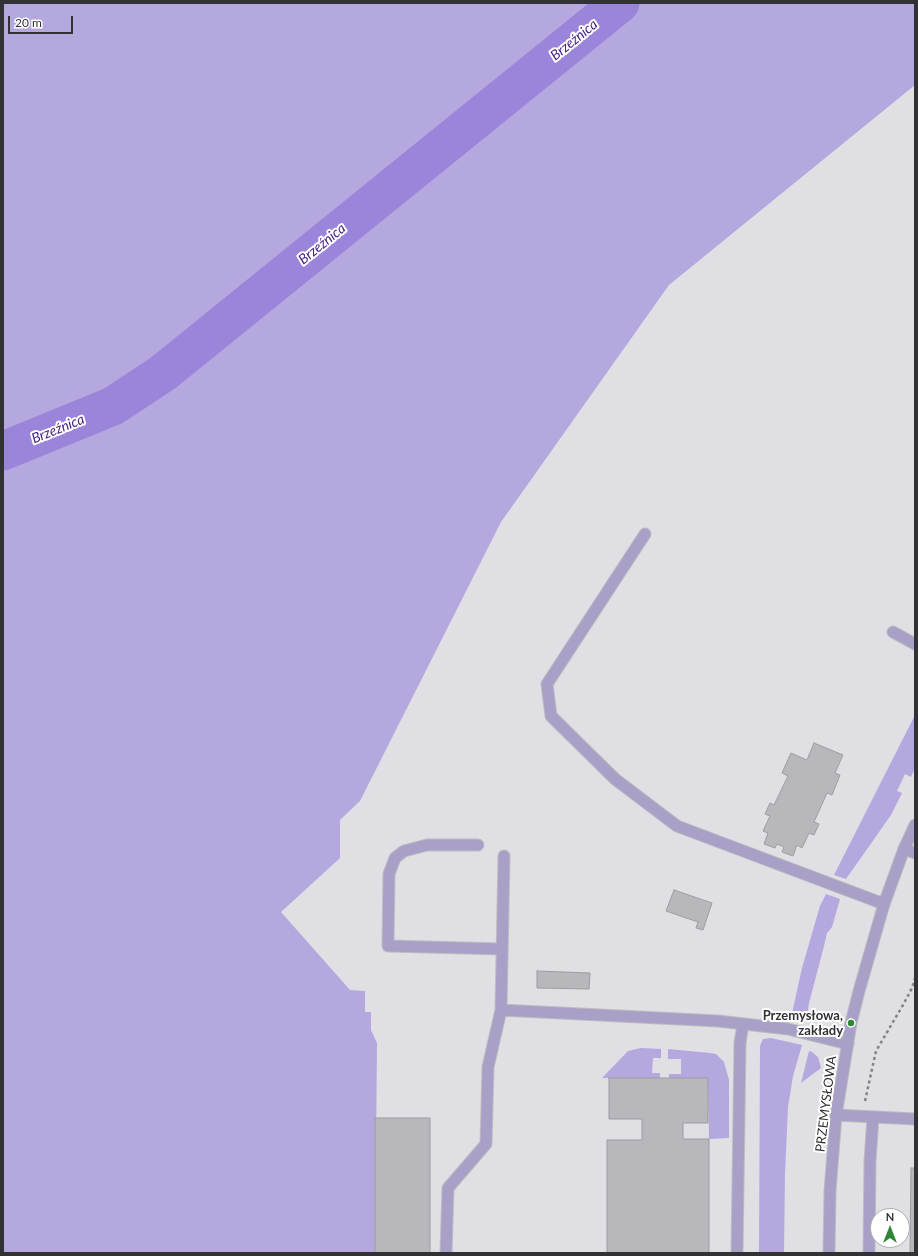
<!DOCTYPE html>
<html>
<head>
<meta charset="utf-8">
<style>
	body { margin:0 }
	#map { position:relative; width:918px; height:1256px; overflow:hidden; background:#e0dfe4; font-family:Lato,sans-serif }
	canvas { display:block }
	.frame { position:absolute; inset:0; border:4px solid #323234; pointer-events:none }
	.north { position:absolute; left:870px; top:1208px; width:40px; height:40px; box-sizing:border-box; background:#fff; border:1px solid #adadae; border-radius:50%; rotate:0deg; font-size:11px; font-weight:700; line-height:16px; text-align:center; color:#323234 }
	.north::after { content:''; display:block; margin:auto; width:14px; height:18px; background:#2f8635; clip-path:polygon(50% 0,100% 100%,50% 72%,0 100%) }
	.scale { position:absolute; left:8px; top:16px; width:65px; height:18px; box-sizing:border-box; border:2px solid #323234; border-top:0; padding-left:5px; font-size:12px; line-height:14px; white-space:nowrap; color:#323234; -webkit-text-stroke:3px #fff; paint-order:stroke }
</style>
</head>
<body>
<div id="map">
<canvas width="918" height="1256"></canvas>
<div class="frame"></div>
<div class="north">N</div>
<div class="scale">20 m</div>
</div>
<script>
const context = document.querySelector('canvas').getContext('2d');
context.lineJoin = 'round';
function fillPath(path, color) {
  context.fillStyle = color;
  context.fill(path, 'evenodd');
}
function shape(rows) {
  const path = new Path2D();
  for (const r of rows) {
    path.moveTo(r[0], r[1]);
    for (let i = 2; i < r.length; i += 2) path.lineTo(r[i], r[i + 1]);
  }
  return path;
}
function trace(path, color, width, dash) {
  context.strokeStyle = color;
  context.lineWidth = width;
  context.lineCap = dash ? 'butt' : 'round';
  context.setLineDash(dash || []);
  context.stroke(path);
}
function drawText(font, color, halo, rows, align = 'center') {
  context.font = font + ' Lato,sans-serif';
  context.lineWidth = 4;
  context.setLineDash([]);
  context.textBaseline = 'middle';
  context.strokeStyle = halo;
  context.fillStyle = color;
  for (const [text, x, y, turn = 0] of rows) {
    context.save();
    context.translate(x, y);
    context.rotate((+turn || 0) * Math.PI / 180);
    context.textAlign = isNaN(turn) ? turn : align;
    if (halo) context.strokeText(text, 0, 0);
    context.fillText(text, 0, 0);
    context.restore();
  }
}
const green = shape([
	[3,3,915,3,915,85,669,285,501,522,360,801,340,820,340,858,281,912,350,990,365,991,365,1012,371,1012,371,1030,377,1043,375,1253,3,1253],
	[915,715,915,768,911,777,905,774,897,791,902,793,891,815,846,879,834,875],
	[826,894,840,899,832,927,827,933,824,946,809,1003,806,1021,791,1018,802,968,820,906],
	[771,1038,802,1045,793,1076,788,1107,785,1174,784,1253,759,1253,760,1046,763,1039],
	[641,1048,661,1049,661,1058,653,1058,652,1073,660,1073,660,1078,602,1078,628,1051],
	[668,1049,710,1053,716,1054,724,1062,729,1080,729,1138,709,1139,708,1079,669,1078,669,1074,681,1074,681,1059,668,1059],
	[809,1051,812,1052,818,1057,821,1068,801,1083]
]);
const river = shape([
	[3,451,113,406,163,373,620,3]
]);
const building = shape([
	[814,743,843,755,835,773,840,775,832,795,827,793,814,822,819,824,814,835,809,833,802,848,797,845,793,856,782,852,784,847,777,844,775,848,764,844,768,833,763,831,770,816,765,814,770,803,774,805,788,776,782,773,791,753,807,760,814,743],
	[674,890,712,903,703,930,696,928,698,922,666,911,674,890],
	[537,971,590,973,589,989,537,988,537,971],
	[609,1078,708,1078,708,1123,683,1123,683,1139,709,1139,709,1253,607,1253,607,1140,642,1140,642,1119,609,1119,609,1078],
	[375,1118,430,1118,430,1253,375,1253,375,1118],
	[911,1168,915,1168,915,1253,910,1253,911,1168]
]);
const path = shape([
	[865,1101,876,1051,903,1005,912,988,915,978]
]);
const service = shape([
	[645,534,547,684,551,716,615,779,677,826,884,904],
	[893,632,915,644],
	[478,845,427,845,404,851,395,858,389,874,388,946,502,949],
	[904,849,915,853],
	[504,856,501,1010,718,1021,788,1029,848,1044],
	[836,1115,915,1119],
	[446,1253,448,1188,486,1144,488,1067,501,1010],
	[737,1253,740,1043,743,1024],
	[869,1253,870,1161,873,1117]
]);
const tertiary = shape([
	[829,1253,830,1191,836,1115,851,1023,859,991,884,904,904,849,915,825]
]);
const markers = [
	[851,1023,4,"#2f8635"]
];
const poiNames = [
	["Przemysłowa,",843,1016],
	["zakłady",843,1031]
];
const streetNames = [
	["PRZEMYSŁOWA",826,1104,-83]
];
const waterNames = [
	["Brzeźnica",574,40,-39],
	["Brzeźnica",322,244,-39],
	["Brzeźnica",58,429,-22]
];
fillPath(green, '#b4a8df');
trace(river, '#9a85da', 39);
fillPath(building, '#b8b7bc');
trace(building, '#9d9ca1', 1);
trace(service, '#bdbcc1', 13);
trace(tertiary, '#bdbcc1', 13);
trace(path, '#848387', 2.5, [3, 3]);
trace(service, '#a8a0c7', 11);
trace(tertiary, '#a8a0c7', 11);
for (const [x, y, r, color] of markers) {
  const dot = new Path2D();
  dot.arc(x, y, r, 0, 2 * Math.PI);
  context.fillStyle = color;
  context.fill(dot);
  trace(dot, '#fff', 1.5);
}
drawText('bold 13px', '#323234', '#fff', poiNames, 'right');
drawText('13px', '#323234', '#fff', streetNames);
drawText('italic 14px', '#462184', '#fff', waterNames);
</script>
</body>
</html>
